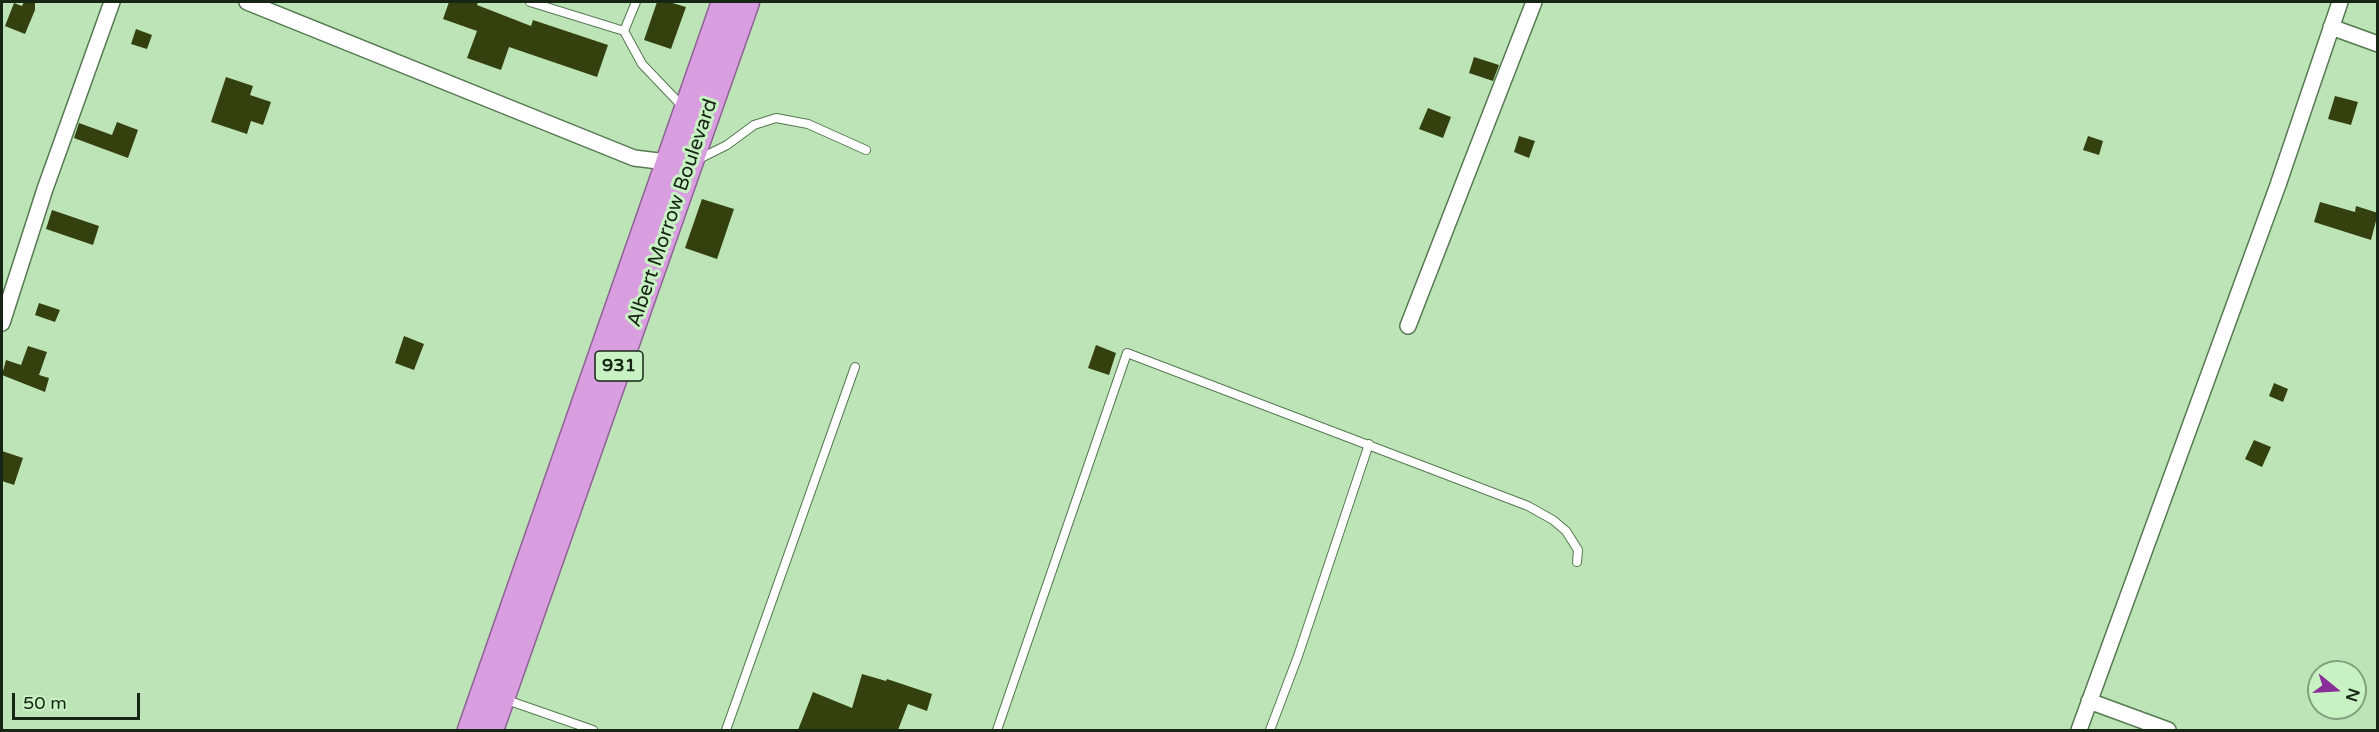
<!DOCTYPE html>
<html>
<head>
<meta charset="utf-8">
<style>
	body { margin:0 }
	#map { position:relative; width:2379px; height:732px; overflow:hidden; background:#bde4b7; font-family:"Varela Round",sans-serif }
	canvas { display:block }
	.frame { position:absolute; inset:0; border:3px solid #162514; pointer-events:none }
	.north { position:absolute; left:2307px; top:660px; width:60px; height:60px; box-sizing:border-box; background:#c9f2c4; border:2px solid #81a07e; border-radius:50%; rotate:108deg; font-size:16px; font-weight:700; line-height:24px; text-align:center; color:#162514 }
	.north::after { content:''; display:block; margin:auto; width:21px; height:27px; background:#8a2e99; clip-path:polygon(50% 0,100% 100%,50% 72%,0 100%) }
	.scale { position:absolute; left:12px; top:693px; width:128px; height:27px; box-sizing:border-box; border:3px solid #162514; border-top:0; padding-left:8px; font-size:18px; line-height:21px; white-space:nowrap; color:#162514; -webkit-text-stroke:4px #c9f2c4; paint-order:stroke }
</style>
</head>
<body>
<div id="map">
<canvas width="2379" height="732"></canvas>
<div class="frame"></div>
<div class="north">N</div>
<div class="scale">50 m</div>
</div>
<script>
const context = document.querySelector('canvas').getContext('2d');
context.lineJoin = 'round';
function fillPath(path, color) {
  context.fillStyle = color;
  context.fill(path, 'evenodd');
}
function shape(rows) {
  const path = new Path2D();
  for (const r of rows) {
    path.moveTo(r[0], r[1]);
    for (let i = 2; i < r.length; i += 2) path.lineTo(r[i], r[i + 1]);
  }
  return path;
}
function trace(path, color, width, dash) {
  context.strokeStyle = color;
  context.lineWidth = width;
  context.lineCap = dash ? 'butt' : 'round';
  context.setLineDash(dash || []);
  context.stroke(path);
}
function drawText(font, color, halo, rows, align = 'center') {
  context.font = font + ' "Varela Round",sans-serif';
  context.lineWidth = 6;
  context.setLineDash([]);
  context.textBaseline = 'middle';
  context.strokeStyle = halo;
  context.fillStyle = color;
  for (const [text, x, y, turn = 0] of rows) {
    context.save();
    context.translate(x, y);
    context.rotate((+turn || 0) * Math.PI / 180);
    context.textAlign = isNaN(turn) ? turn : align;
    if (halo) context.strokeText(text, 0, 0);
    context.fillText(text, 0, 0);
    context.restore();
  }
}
const building = shape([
	[24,2,35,2,35,10,25,34,5,26,14,3,22,6],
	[449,2,478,2,477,5,531,26,533,20,608,45,597,77,509,47,501,70,467,58,477,31,443,19],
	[657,2,669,2,686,7,671,49,644,40],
	[136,29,152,35,147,49,131,44],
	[1474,57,1499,65,1493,81,1469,73],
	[226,77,253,86,250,95,271,102,263,125,251,121,247,134,211,122],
	[2335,96,2358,102,2351,125,2328,119],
	[1428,108,1451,117,1443,138,1419,129],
	[117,122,138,130,128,158,74,138,79,123,112,135],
	[1519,136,1535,141,1529,158,1514,152],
	[2088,136,2103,141,2099,155,2083,150],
	[702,199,734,209,717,259,685,248],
	[2320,202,2355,212,2356,206,2378,213,2371,240,2314,222],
	[52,210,99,226,93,245,46,229],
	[39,303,60,310,55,322,35,315],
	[404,336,424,344,414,370,395,363],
	[1096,345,1116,353,1109,375,1088,368],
	[28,346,47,352,39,375,49,378,45,392,2,375,6,360,21,365],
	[2274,383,2288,389,2283,402,2269,396],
	[2254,440,2271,447,2262,467,2245,459],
	[2,451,23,458,14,485,2,481],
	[862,674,886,681,887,679,932,694,927,711,908,704,898,730,798,730,813,692,852,708]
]);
const service = shape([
	[530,2,624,31,642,64,682,106],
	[624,31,636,2],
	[699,159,727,145,754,125,776,118,808,124,866,150],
	[504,699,593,730],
	[726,730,855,367],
	[997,730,1127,353,1528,506,1553,520,1566,531,1578,550,1577,562],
	[1270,730,1298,656,1369,444]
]);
const minor = shape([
	[247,2,634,158,675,163],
	[2331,27,2378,44],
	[2,323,45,189,112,2],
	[1408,326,1534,2],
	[2089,701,2168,730],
	[2079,730,2278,185,2340,2]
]);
const trunk = shape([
	[470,730,724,2],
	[491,730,747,2]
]);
const shields = [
	[619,366,48]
];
const shieldNames = [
	["931",619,366]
];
const streetNames = [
	["Albert Morrow Boulevard",673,213,-71]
];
fillPath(building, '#34400d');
trace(service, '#557951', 10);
trace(minor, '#557951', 18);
trace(trunk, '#8e6394', 27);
trace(service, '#fff', 8);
trace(minor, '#fff', 15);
trace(trunk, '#d89ee0', 24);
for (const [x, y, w] of shields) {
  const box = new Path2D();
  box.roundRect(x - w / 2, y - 15, w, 30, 4.5);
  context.fillStyle = '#c9f2c4';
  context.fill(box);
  trace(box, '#162514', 1.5);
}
drawText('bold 18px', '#162514', null, shieldNames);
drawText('20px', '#162514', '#c9f2c4', streetNames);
</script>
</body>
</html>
